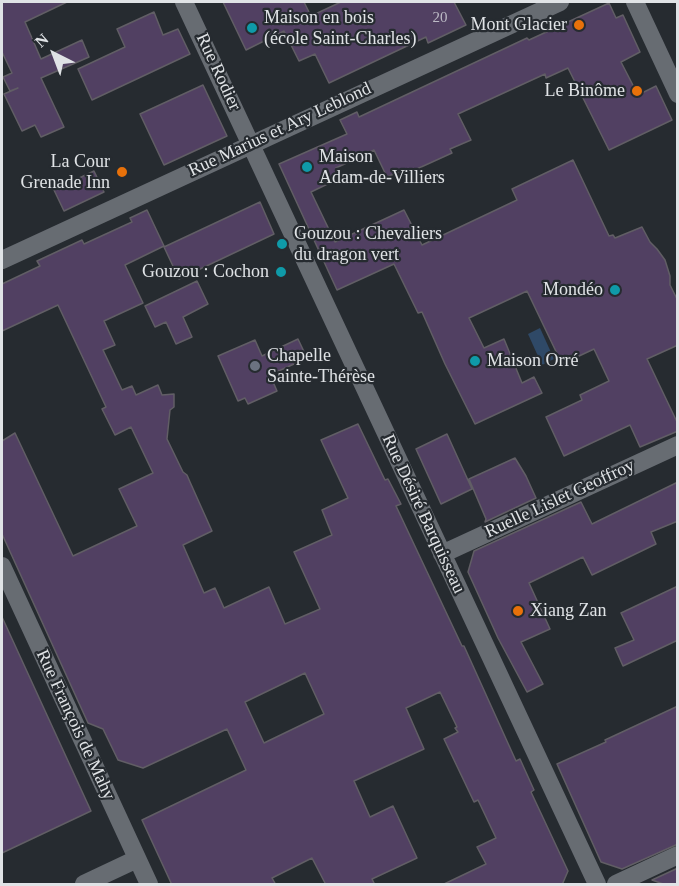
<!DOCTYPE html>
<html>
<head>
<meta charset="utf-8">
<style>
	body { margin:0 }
	#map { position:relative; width:679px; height:886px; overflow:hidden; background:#262b30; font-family:"Times New Roman",serif }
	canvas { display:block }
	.frame { position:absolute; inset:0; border:3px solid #e0e3e6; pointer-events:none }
	.north { position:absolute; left:24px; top:24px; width:60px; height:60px; -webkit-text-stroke:4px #262b30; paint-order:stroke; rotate:318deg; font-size:16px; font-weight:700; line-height:24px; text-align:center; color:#e0e3e6 }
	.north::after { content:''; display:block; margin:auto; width:21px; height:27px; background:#e0e3e6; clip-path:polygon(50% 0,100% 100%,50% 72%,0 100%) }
</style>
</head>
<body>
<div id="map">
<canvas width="679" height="886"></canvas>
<div class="frame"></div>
<div class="north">N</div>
</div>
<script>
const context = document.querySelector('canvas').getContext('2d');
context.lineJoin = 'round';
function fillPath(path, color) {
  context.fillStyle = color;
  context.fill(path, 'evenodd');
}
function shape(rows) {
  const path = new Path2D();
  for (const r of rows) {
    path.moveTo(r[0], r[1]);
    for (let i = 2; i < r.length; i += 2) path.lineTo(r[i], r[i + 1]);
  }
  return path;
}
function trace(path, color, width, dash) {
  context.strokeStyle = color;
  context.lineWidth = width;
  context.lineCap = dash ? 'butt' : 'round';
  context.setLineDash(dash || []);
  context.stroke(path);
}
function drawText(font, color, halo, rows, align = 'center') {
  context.font = font + ' "Times New Roman",serif';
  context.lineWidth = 4.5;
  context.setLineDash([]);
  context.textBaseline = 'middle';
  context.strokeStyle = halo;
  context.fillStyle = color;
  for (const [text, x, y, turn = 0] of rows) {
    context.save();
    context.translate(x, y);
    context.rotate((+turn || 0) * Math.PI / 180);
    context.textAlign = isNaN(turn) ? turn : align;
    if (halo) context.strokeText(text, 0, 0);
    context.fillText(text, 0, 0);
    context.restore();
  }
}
const water = shape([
	[540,328,554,359,542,365,528,334]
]);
const building = shape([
	[2,2,67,2,25,22,41,59,82,40,89,57,41,78,64,127,41,137,35,125,22,131,4,94,18,88,10,91,3,77,12,73,2,52,2,2],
	[223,2,304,2,311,16,341,2,454,2,466,25,428,43,426,37,329,83,315,54,299,61,284,31,246,50,223,2],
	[609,3,616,18,623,15,640,52,621,62,638,95,656,86,672,120,609,150,568,68,546,78,545,74,458,114,471,140,450,149,452,153,408,173,405,169,387,177,374,150,336,168,340,178,311,192,335,242,404,210,422,245,517,200,512,189,573,160,609,236,613,235,615,238,642,227,650,242,657,249,665,260,670,276,670,285,678,301,678,345,647,359,678,424,678,431,640,447,630,425,564,456,546,417,582,400,580,395,609,381,594,349,562,364,527,291,469,318,484,348,504,339,522,383,534,377,542,393,475,424,445,364,422,312,418,313,394,264,337,290,279,164,347,134,340,120,357,112,359,117,527,38,529,40,609,3],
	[154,12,163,35,178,29,190,54,92,100,78,69,125,47,117,29,154,12],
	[203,85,227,136,164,165,140,114,203,85],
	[94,171,104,192,64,211,54,190,94,171],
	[260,202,274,234,179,279,164,247,260,202],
	[147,210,164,246,125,265,143,303,104,321,115,345,103,350,122,390,132,386,136,395,158,385,162,395,174,394,174,407,170,410,167,439,183,472,187,475,190,482,212,531,183,545,204,593,215,588,224,608,269,587,285,624,320,609,294,552,332,535,322,510,348,498,321,440,358,424,385,480,388,479,401,504,396,506,462,646,464,646,516,761,520,759,534,790,531,792,568,871,562,885,442,885,486,864,477,847,496,838,478,800,474,802,444,739,458,732,455,728,457,727,440,692,406,708,424,749,354,781,370,817,393,806,417,858,372,879,375,885,326,885,312,858,272,878,276,885,172,885,142,820,246,770,227,729,143,768,118,760,103,729,88,723,2,534,2,441,15,433,73,556,137,526,119,489,153,473,131,427,115,435,102,409,106,407,58,305,2,331,2,284,40,266,37,261,82,240,84,244,132,222,130,218,147,210],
	[305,673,324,714,264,743,245,702,305,673],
	[197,281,208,304,183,317,192,337,176,344,166,322,155,327,145,306,197,281],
	[298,339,307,358,270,375,277,391,248,404,245,398,238,401,218,356,255,340,262,356,298,339],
	[447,434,472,489,441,504,416,449,447,434],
	[515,458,526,476,536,498,485,522,486,519,469,479,515,458],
	[678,482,678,521,651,532,656,544,592,575,583,557,529,583,550,629,521,642,543,684,527,692,498,638,468,572,474,551,581,502,592,524,678,482],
	[678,586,678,640,623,666,615,648,634,640,621,613,678,586],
	[2,617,91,811,2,853,2,617],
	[678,706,678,844,622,869,601,862,557,764,606,742,605,740,678,706],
	[678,868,678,885,666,885,652,880,678,868]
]);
const minor = shape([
	[184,2,597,884],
	[635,2,678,94],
	[2,260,560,2],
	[442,554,678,445],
	[2,566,149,884],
	[84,884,137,859],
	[616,884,678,855]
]);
const markers = [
	[579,25,6,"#e8710a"],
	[252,28,6,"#0f9aa8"],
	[637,91,6,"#e8710a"],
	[307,167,6,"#0f9aa8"],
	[122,172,6,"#e8710a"],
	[282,244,6,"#0f9aa8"],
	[281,272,6,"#0f9aa8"],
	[615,290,6,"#0f9aa8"],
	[475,361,6,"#0f9aa8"],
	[255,366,6,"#6b7280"],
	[518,611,6,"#e8710a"]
];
const numberNames = [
	["20",440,18]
];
const poiNames = [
	["Maison en bois",264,18],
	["(école Saint-Charles)",264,39],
	["Mont Glacier",567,25,"right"],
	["Le Binôme",625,91,"right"],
	["Maison",319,157],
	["Adam-de-Villiers",319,178],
	["La Cour",110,162,"right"],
	["Grenade Inn",110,183,"right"],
	["Gouzou : Chevaliers",294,234],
	["du dragon vert",294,255],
	["Gouzou : Cochon",269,272,"right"],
	["Mondéo",603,290,"right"],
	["Chapelle",267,356],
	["Sainte-Thérèse",267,377],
	["Maison Orré",487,361],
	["Xiang Zan",530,611]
];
const streetNames = [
	["Rue Rodier",218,72,65],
	["Rue Marius et Ary Leblond",280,130,-25],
	["Ruelle Lislet Geoffroy",560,499,-25],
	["Rue Désiré Barquisseau",423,514,65],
	["Rue François de Mahy",75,725,65]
];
fillPath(water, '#2f4967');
fillPath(building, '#514062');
trace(building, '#615e65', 1.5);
trace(minor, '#676c72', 18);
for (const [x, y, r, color] of markers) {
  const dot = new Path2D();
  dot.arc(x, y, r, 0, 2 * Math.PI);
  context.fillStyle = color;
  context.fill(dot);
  trace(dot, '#262b30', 2);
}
drawText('15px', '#bcbac5', null, numberNames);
drawText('18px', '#e0e3e6', '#262b30', poiNames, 'left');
drawText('18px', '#e0e3e6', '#262b30', streetNames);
</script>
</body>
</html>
